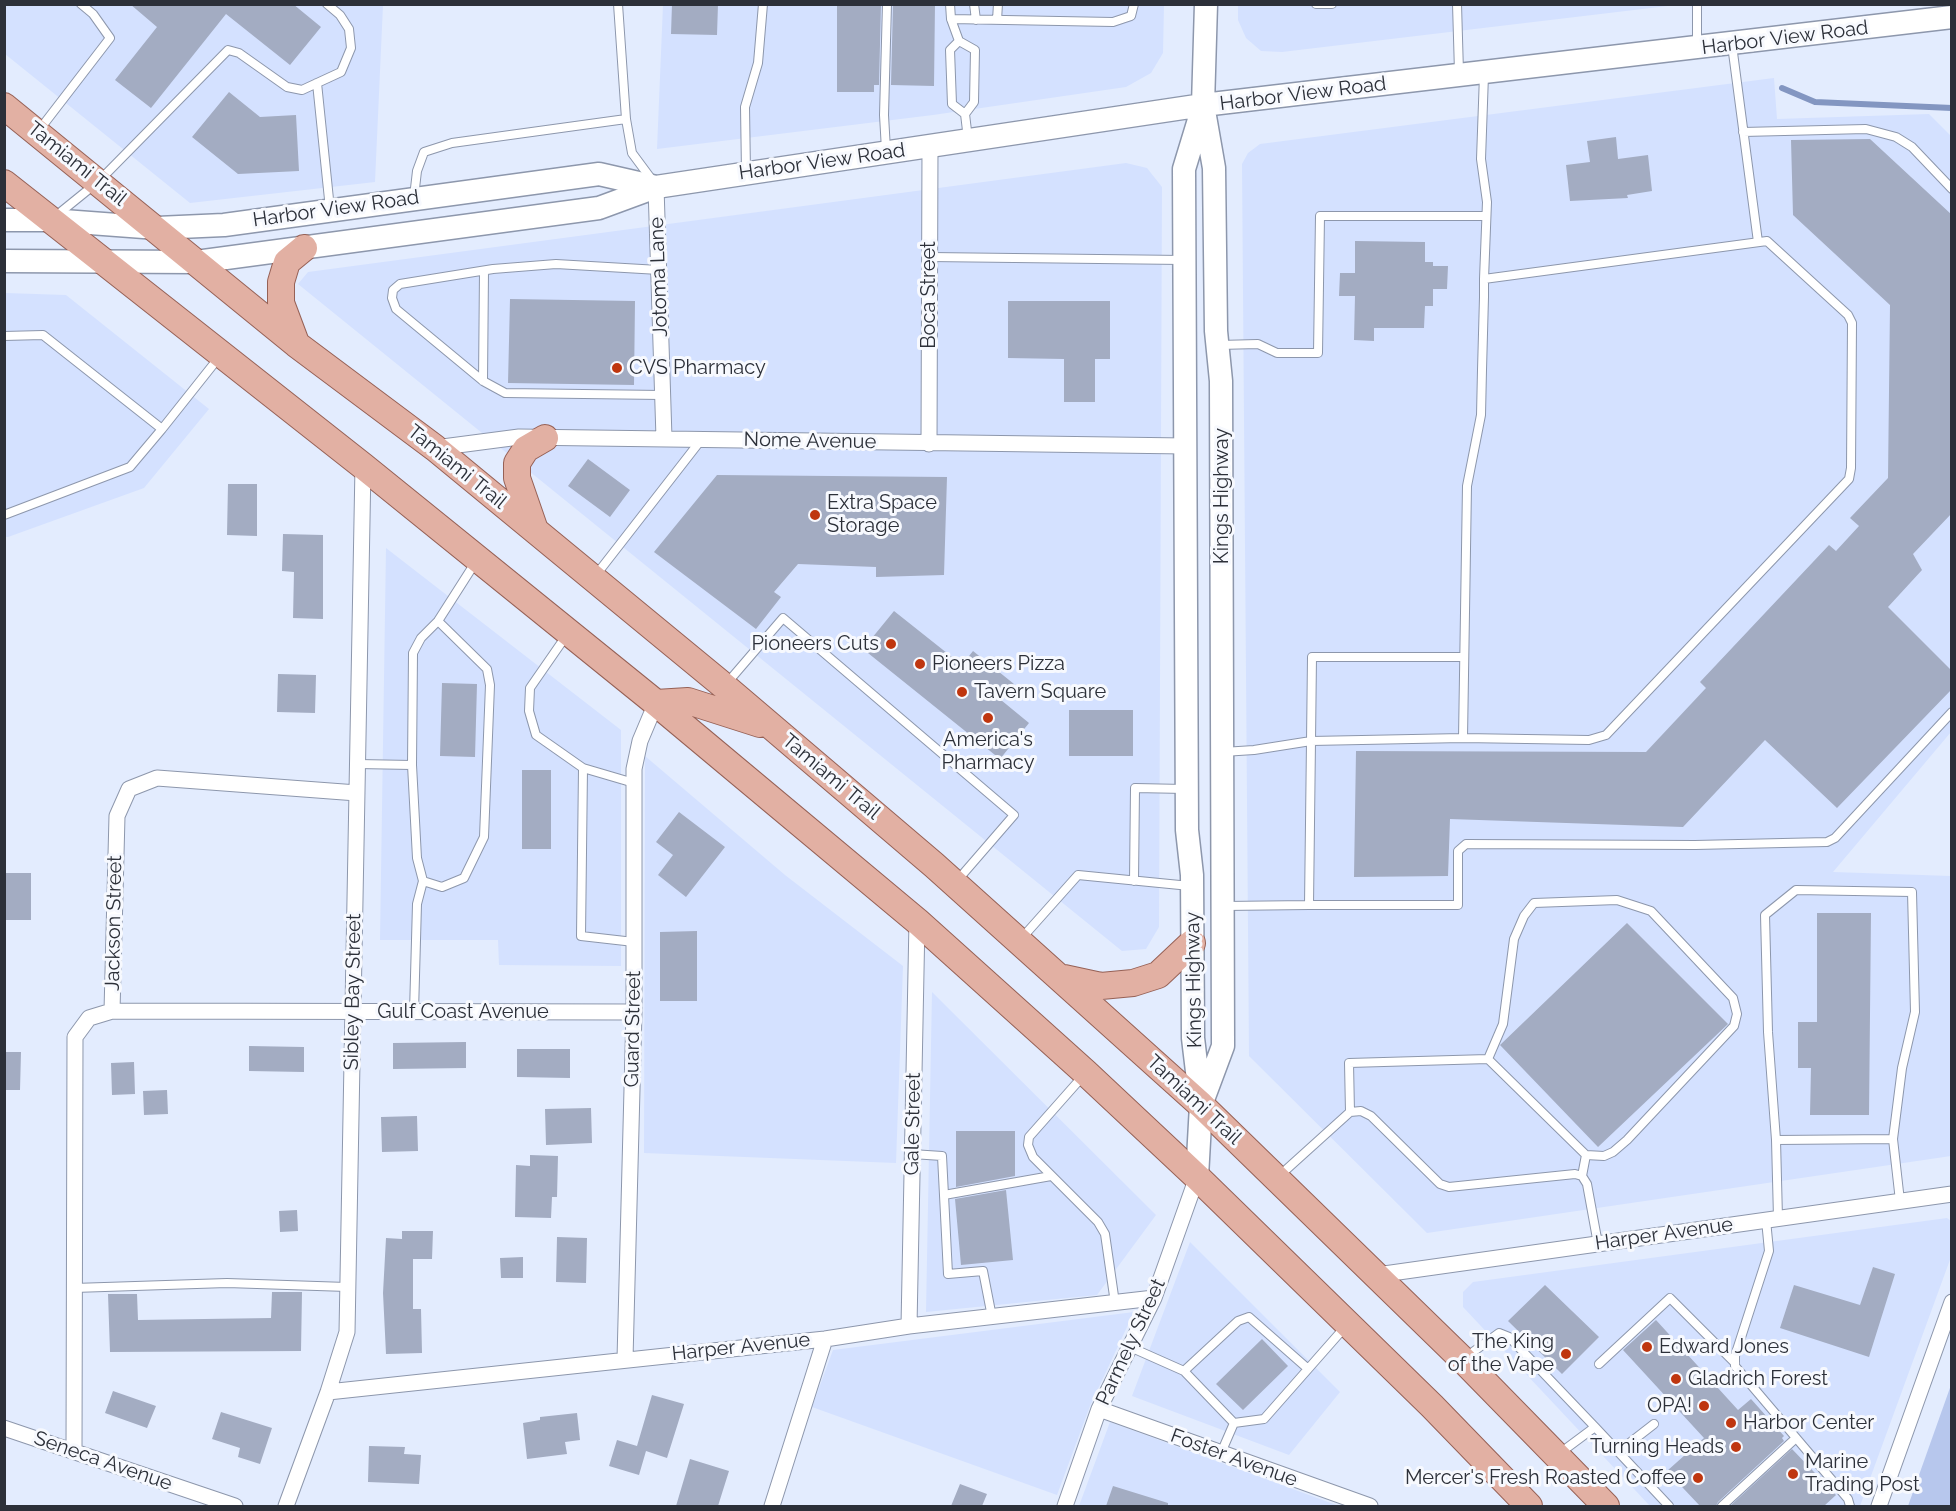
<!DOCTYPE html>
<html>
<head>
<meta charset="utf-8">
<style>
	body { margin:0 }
	#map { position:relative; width:1956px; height:1511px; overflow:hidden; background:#e3ecfe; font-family:Raleway,sans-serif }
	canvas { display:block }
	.frame { position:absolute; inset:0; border:6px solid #2c3039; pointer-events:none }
</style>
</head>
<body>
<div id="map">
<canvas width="1956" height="1511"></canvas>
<div class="frame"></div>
</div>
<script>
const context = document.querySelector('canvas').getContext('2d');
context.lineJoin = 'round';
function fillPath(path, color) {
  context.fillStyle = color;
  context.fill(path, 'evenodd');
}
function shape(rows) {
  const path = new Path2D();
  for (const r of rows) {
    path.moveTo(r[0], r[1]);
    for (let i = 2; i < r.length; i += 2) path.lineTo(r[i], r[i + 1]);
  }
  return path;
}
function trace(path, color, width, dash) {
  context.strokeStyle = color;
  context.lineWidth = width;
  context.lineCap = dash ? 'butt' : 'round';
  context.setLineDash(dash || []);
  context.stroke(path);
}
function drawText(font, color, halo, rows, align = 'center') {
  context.font = font + ' Raleway,sans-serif';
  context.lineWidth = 6;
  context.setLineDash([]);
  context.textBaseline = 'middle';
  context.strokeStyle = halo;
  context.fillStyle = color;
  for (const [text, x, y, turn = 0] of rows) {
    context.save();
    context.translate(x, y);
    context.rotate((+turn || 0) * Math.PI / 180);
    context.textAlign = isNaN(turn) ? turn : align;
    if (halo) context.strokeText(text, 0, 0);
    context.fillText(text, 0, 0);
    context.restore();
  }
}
const built = shape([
	[1238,4,1676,5,1282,52,1261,51,1246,38,1238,20],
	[4,5,383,5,375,182,190,203,5,54],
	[663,5,1164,5,1163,53,1151,73,1126,87,933,115,657,149],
	[1774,78,1777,119,1929,114,1951,136,1951,732,1833,872,1951,876,1951,1156,1427,1233,1249,1056,1242,164,1248,153,1260,144],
	[1126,163,1147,168,1162,187,1159,927,1146,949,1122,951,298,284,308,272],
	[5,293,66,295,209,409,144,488,8,537,5,537],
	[386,548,621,730,621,966,499,965,498,940,380,940],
	[645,756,785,875,903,966,896,1163,644,1153],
	[932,992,1156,1215,1097,1295,926,1312],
	[1947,1218,1951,1221,1951,1257,1860,1506,1650,1506,1463,1307,1463,1292,1473,1282],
	[1190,1242,1340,1392,1289,1455,1132,1396],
	[1134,1312,1090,1406,1057,1495,812,1407,833,1350],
	[1110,1422,1339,1506,1079,1506]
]);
const green = shape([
	[1951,1385,1951,1506,1908,1506]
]);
const stream = shape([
	[1782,88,1815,102,1952,108]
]);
const building = shape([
	[130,4,293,4,321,27,290,65,226,14,151,108,115,80,157,27],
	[672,4,718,4,717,35,671,34],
	[837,4,881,4,879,85,874,85,874,92,837,92],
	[893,4,935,4,934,86,891,85],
	[229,92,260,117,296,115,299,171,238,174,192,137],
	[1616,137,1618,159,1648,155,1652,191,1627,195,1628,198,1570,201,1566,165,1590,162,1587,141],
	[1870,139,1952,215,1952,513,1913,554,1922,570,1888,607,1952,671,1952,689,1837,808,1765,740,1683,827,1450,819,1448,876,1354,877,1356,751,1646,752,1706,688,1700,682,1829,545,1836,551,1859,526,1850,518,1888,478,1890,305,1793,215,1791,140],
	[1355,241,1425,242,1425,262,1433,262,1433,266,1448,266,1447,289,1433,289,1433,306,1425,306,1424,328,1374,328,1374,341,1354,340,1355,296,1339,296,1340,273,1355,273],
	[510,299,635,301,634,385,508,383],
	[1008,301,1110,301,1110,359,1095,359,1095,402,1064,402,1064,359,1008,358],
	[588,459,630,490,610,517,568,486],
	[717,475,947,477,944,575,876,577,876,567,798,564,774,592,781,597,756,629,654,552],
	[228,484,257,484,257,536,227,535],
	[283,534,323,535,323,619,293,618,294,572,282,571],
	[894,611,962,665,973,651,1014,684,1001,700,1029,723,1000,759,863,649],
	[278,674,316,675,315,713,277,712],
	[442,683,477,684,475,757,440,756],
	[1069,710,1133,710,1133,756,1069,756],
	[522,770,551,770,551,849,522,849],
	[679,812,725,847,686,897,658,875,673,855,656,842],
	[4,873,31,873,31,920,4,920],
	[1817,913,1871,913,1869,1115,1810,1115,1811,1068,1798,1068,1798,1022,1817,1022],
	[1627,923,1728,1024,1598,1147,1500,1045],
	[697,931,697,1001,660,1001,660,932],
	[466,1042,466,1068,393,1069,393,1043],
	[249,1046,304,1047,304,1072,249,1071],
	[517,1049,570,1049,570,1078,517,1077],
	[4,1052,21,1052,20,1090,4,1090],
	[134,1062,135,1094,112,1095,111,1063],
	[167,1090,168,1114,144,1115,143,1091],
	[591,1108,592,1143,546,1145,545,1109],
	[417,1116,418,1151,382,1152,381,1117],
	[956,1131,1015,1131,1015,1176,956,1187],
	[530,1155,558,1156,557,1197,552,1197,551,1218,515,1217,516,1165,530,1166],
	[1006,1190,1013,1260,961,1265,955,1199],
	[297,1210,298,1231,280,1232,279,1211],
	[402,1231,433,1231,432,1259,413,1259,413,1309,421,1309,422,1353,386,1354,383,1293,386,1238,402,1239],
	[557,1237,587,1238,586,1283,556,1282],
	[523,1257,523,1278,501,1278,500,1258],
	[1873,1267,1895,1274,1869,1357,1780,1328,1794,1285,1860,1305],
	[1545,1285,1599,1337,1562,1374,1508,1321],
	[272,1292,302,1292,301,1351,110,1352,108,1294,137,1294,138,1320,271,1318],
	[1656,1320,1738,1410,1751,1399,1784,1436,1782,1438,1784,1441,1718,1502,1716,1506,1700,1506,1667,1471,1704,1438,1623,1350],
	[1262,1339,1288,1366,1243,1410,1216,1384],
	[113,1391,156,1406,147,1428,105,1413],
	[652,1395,684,1404,667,1458,646,1451,639,1475,609,1466,617,1440,637,1446],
	[221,1412,272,1428,260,1464,238,1457,240,1448,212,1439],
	[577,1413,580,1440,565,1442,567,1454,527,1459,523,1423,540,1420,540,1417],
	[369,1446,405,1447,404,1454,421,1455,419,1484,368,1482],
	[1792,1449,1836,1495,1824,1506,1730,1506],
	[690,1459,729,1471,718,1506,676,1506],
	[960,1484,987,1494,982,1506,951,1506],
	[1113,1486,1168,1503,1168,1506,1106,1506]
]);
const lane = shape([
	[618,4,626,119,632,153,652,180],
	[950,4,951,19,959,41,975,50,974,102,965,114,968,139],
	[974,4,976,20],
	[1316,4,1332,4],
	[1457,4,1459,72],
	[951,19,1113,22,1131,16,1134,4],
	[997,20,998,4],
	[959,41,950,50,952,104,965,114],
	[1697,44,1697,4],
	[1732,45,1758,242],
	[1484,75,1481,159,1487,202,1484,279,1484,297,1482,370,1481,415,1467,486,1463,738,1589,740,1606,735,1849,479,1851,468,1852,323,1848,315,1767,241,1484,279],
	[317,83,330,209],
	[40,129,110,38,93,14,81,4],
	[1743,132,1866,129,1896,137,1912,147,1952,189],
	[886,150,884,115,887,4],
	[746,172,745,107,758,63,763,4],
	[414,197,417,171,424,152,452,143,626,119],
	[57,215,99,181,228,50,239,53,287,87,302,90,341,72,351,48,349,29,340,15,327,4],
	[930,257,1183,260],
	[659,270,556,264,493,269,400,284,393,290,392,298,396,309,483,381,505,393,662,395],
	[4,336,43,335,162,429,220,356],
	[1219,345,1258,344,1277,353,1318,353,1320,216,1486,216],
	[483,381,484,271],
	[4,515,130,467,162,429],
	[596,575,701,440],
	[438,621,487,669,490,685,484,837,464,878,442,887,423,881,417,858,412,765,413,653,421,638,438,621,475,563],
	[566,636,530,688,529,711,536,735,583,768,634,783],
	[728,682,783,618,1014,815,956,882],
	[1463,738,1311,741,1312,657,1464,657],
	[1223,752,1254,750,1311,741,1309,905,1458,905,1458,851,1466,844,1695,845,1827,842,1835,838,1952,712],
	[358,764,412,765],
	[583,768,581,936,634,942],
	[1134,881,1135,788,1185,789],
	[1224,906,1309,905],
	[1021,939,1078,875,1190,886],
	[414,1012,417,904,423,881],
	[1488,1059,1503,1024,1514,939,1524,916,1534,903,1617,900,1651,911,1733,998,1737,1014,1734,1026,1627,1140,1613,1152,1604,1156,1586,1155],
	[1083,1076,1029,1137,1028,1145,1033,1157,1098,1222,1105,1234,1115,1303],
	[1350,1112,1349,1063,1488,1059,1586,1155,1582,1176],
	[1776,1140,1768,1032,1765,915,1796,890,1912,892,1915,1012,1902,1068,1893,1139],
	[912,1154,942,1156,948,1274,983,1271,992,1317],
	[1278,1177,1350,1112,1361,1111,1371,1116,1440,1184,1449,1187,1575,1174,1582,1176,1587,1184,1598,1244],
	[944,1195,1051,1176],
	[1778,1218,1776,1140,1893,1139,1900,1201],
	[1766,1220,1769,1251,1735,1356,1735,1366,1848,1499,1850,1506],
	[74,1288,227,1283,347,1287],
	[1130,1347,1184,1371,1238,1321,1249,1317,1307,1368],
	[1466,1357,1499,1333,1509,1337,1595,1427],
	[1599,1364,1670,1298,1735,1363],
	[1184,1371,1234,1423],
	[1618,1452,1654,1424],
	[1221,1453,1234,1423,1264,1419,1345,1327],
	[1560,1453,1595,1427,1669,1506],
	[1722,1506,1796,1438]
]);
const street = shape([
	[656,187,664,438],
	[929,444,930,146],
	[435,448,519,437,1186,446],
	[112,1011,117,816,129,789,157,778,357,793],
	[1377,1275,1952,1194],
	[909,1326,917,921],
	[625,1359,634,1012,634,769,640,741,656,703],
	[328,1392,825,1339,909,1326,1154,1298],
	[1099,1409,1370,1506],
	[4,1428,235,1506],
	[74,1450,75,1037,89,1018,112,1011,634,1012],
	[286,1506,328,1392,347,1332,363,466],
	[772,1506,825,1339],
	[1065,1506,1099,1409,1154,1298,1197,1177],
	[1879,1506,1952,1302]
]);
const secondary = shape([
	[4,220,50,220,157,228,224,225,599,174,656,187],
	[4,261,196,262,599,208,656,187,1203,105,1952,17],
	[1201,1105,1223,1046,1221,381,1216,331,1214,168,1203,105,1206,4],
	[1197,1177,1201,1105,1193,1038,1192,875,1187,830,1184,169,1202,110]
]);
const primary = shape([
	[4,106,296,344,435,448,724,686,934,865,1201,1105,1463,1360,1606,1506],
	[4,183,363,466,656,703,917,921,1086,1073,1197,1177,1432,1406,1529,1506],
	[296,343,281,303,281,282,287,262,304,248],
	[535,530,517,478,517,463,526,449,545,438],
	[656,703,688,701,760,724],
	[1064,978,1101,986,1133,983,1158,975,1192,943]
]);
const markers = [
	[617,368,6,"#bf360f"],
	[815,515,6,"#bf360f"],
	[891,644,6,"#bf360f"],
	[920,664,6,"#bf360f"],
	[962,692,6,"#bf360f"],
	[988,718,6,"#bf360f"],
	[1647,1347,6,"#bf360f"],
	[1566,1354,6,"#bf360f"],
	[1676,1379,6,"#bf360f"],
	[1704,1406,6,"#bf360f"],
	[1731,1423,6,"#bf360f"],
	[1736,1447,6,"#bf360f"],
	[1793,1474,6,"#bf360f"],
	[1698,1478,6,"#bf360f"]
];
const streetNames = [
	["Harbor View Road",1785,38,-7],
	["Harbor View Road",1303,94,-7],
	["Harbor View Road",822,162,-8],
	["Tamiami Trail",77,164,39],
	["Harbor View Road",336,209,-8],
	["Jotoma Lane",659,277,-92],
	["Boca Street",929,295,-90],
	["Nome Avenue",810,441,1],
	["Tamiami Trail",457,467,39],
	["Kings Highway",1222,496,-90],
	["Tamiami Trail",831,777,40],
	["Jackson Street",114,923,-89],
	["Kings Highway",1194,980,-91],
	["Sibley Bay Street",353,992,-89],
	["Gulf Coast Avenue",463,1012],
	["Guard Street",633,1029,-89],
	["Tamiami Trail",1194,1100,43],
	["Gale Street",913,1124,-89],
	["Harper Avenue",1664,1234,-8],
	["Parmely Street",1131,1342,-65],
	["Harper Avenue",741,1347,-6],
	["Foster Avenue",1234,1458,20],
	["Seneca Avenue",103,1461,19]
];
const poiNames = [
	["CVS Pharmacy",629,368],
	["Extra Space",827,503],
	["Storage",827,526],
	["Pioneers Cuts",879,644,"right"],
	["Pioneers Pizza",932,664],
	["Tavern Square",974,692],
	["America's",988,740,"center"],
	["Pharmacy",988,763,"center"],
	["The King",1554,1342,"right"],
	["of the Vape",1554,1365,"right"],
	["Edward Jones",1659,1347],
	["Gladrich Forest",1688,1379],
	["OPA!",1692,1406,"right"],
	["Harbor Center",1743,1423],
	["Turning Heads",1724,1447,"right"],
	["Marine",1805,1462],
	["Trading Post",1805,1485],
	["Mercer's Fresh Roasted Coffee",1686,1478,"right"]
];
fillPath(built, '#d4e1ff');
fillPath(green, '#b7c7ed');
trace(stream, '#8396c1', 6);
fillPath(building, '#a3acc2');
trace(lane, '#8d97ac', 10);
trace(street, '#8d97ac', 17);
trace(secondary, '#8d97ac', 25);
trace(primary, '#966156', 28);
trace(lane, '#fff', 8);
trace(street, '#fff', 15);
trace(secondary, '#fff', 22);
trace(primary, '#e2b0a3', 26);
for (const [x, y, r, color] of markers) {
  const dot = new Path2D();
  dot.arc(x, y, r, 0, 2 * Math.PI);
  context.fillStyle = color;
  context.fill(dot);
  trace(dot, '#f7f9fe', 2);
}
drawText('20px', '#2c3039', '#f7f9fe', streetNames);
drawText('20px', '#2c3039', '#f7f9fe', poiNames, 'left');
</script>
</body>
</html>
